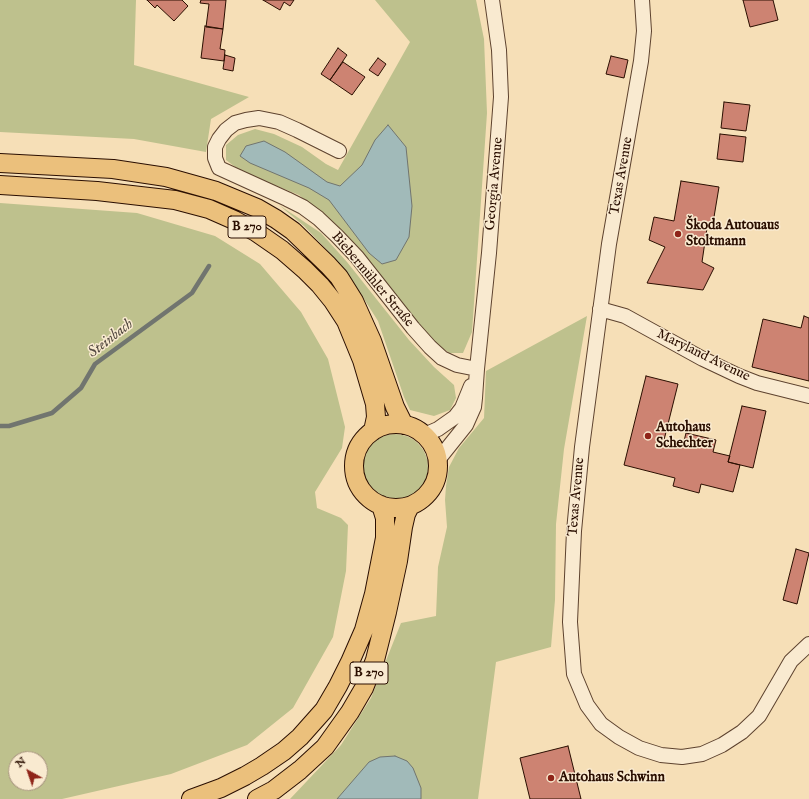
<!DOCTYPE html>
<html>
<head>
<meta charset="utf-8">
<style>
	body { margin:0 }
	#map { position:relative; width:809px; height:799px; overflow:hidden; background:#f6dfb7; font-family:"IM FELL English",serif }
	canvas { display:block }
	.north { position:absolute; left:8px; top:751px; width:40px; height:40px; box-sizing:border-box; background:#f9ead0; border:1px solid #a6927d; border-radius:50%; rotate:320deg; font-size:11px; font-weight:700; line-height:16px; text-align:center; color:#2a0e00 }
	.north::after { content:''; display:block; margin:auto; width:14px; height:18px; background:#8f2418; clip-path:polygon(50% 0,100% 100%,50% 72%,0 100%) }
</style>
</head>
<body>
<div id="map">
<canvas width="809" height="799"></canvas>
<div class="north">N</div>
</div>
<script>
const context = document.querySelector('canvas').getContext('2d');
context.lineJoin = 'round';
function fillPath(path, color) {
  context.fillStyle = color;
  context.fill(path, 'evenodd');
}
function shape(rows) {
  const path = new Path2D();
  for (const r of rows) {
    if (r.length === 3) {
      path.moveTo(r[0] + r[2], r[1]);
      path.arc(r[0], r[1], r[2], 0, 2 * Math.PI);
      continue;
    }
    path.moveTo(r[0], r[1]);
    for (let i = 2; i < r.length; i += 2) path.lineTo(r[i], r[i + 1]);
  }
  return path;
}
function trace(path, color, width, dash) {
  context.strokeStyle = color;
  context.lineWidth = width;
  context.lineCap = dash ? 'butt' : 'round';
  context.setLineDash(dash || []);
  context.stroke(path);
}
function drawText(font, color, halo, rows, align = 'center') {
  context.font = font + ' "IM FELL English",serif';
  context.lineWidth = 3;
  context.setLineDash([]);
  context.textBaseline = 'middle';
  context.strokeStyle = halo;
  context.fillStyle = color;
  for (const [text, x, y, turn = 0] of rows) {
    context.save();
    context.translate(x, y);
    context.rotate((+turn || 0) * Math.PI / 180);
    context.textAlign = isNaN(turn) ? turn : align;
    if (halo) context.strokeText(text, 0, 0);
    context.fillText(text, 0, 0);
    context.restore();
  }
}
const green = shape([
	[0,0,136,0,134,65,249,97,211,119,206,152,134,139,0,132],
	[375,0,476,0,484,39,487,113,472,332,463,353,450,353,436,345,322,214,299,195,242,172,226,160,226,145,238,135,255,129,274,134,302,147,326,164,338,170,410,42],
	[0,203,137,213,215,236,260,264,301,312,328,359,345,427,342,448,315,492,317,508,341,518,348,525,346,571,333,637,293,708,247,745,171,774,62,799,0,799],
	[16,759,40,759,40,783,16,783],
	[279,205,321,233,347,262,409,340,434,367,454,385,456,398,450,410,434,416,410,410,404,397,378,321,357,288,345,269,330,253,304,226],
	[587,316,564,449,556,524,555,600,551,647,496,662,478,799,290,799,341,745,371,698,401,623,436,616,438,567,447,527,445,500,446,486,449,467,459,448,484,418,486,371],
	[395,467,33]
]);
const water = shape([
	[388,125,406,147,412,206,409,237,396,260,382,264,369,253,329,200,309,188,250,163,240,156,246,146,264,141,285,152,327,182,340,186,362,165,375,140,388,125],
	[395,756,407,761,413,768,421,788,421,799,337,799,369,762,380,757,395,756]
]);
const stream = shape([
	[0,426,9,426,52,413,81,388,95,364,192,293,209,266]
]);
const building = shape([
	[147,0,182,0,188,6,174,21,157,5,155,8,147,0],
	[201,0,226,0,223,29,206,27,209,4,200,3,201,0],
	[263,0,294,0,290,6,284,2,280,10,263,0],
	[743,0,773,0,778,20,750,27,743,0],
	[205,26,223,29,220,49,225,50,224,61,201,58,205,26],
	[338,48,347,55,330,80,321,74,338,48],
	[225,55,235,58,233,71,223,69,225,55],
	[611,56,628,60,624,78,606,74,611,56],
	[378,58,386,64,378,76,369,70,378,58],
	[343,62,365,77,352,95,330,80,343,62],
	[724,102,750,105,746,131,721,128,724,102],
	[720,134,746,137,743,162,717,159,720,134],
	[681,181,719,187,712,229,707,228,702,262,714,268,703,290,647,283,665,247,649,240,654,217,674,221,681,181],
	[804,316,809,318,809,381,752,367,763,319,801,328,804,316],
	[646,376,678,384,664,440,683,445,686,433,716,440,713,452,730,456,728,462,740,465,733,492,701,484,699,493,673,486,675,478,624,465,646,376],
	[742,406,766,411,753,468,728,462,742,406],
	[796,549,809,553,797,604,783,600,796,549],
	[568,746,581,799,530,799,520,758,568,746]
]);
const minor = shape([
	[642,0,644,31,641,61,609,244,582,447,574,531,570,622,574,674,587,705,601,724,619,737,639,748,661,755,682,757,702,754,722,745,742,732,759,716,791,661,809,644],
	[339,151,297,130,279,122,259,118,246,120,235,123,226,130,219,139,215,147,215,158,219,168,287,199,303,207,318,218,337,236,357,257,413,328,430,347,442,358,457,365,477,369],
	[600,309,625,316,703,359,739,376,757,383,809,396],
	[424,435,438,429,455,417,462,408,471,386],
	[438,460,466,425,474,407,475,398,477,369,489,253,501,97,499,50,492,0]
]);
const major = shape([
	[0,163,113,169,166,177,216,191,257,208,276,219,293,231,328,265,339,277,354,301,372,341,395,407,404,425],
	[0,185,97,191,175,200,209,209,234,220,256,232,282,250,305,270,320,285,333,301,346,321,362,360,375,404,376,417,373,431],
	[396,466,42],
	[191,799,221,788,245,776,262,766,284,751,300,737,324,710,338,686,350,662,364,630,374,594,385,538,385,518,381,505],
	[257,799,274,790,300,770,325,747,350,712,364,688,375,660,387,612,398,561,403,527,406,514,410,506]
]);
const markers = [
	[678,234,4,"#8f2418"],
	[648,436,4,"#8f2418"],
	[551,778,4,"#8f2418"]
];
const shields = [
	[247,227,38],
	[369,673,38]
];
const shieldNames = [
	["B 270",247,227],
	["B 270",369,673]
];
const streetNames = [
	["Texas Avenue",622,176,-80],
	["Georgia Avenue",495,184,-85],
	["Biebermühler Straße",372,280,50],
	["Maryland Avenue",703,356,26],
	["Texas Avenue",577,497,-85]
];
const poiNames = [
	["Škoda Autouaus",686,226],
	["Stoltmann",686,242],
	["Autohaus",656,428],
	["Schechter",656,444],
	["Autohaus Schwinn",559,778]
];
const waterNames = [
	["Steinbach",111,339,-38]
];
fillPath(green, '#bec18d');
fillPath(water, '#a1bab9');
trace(water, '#71756f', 1);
trace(stream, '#71756f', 4.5);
fillPath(building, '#cd8372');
trace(building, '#2a0e00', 1);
trace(minor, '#5d422e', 16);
trace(major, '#2a0e00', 20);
trace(minor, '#f9ead0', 14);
trace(major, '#ebc07c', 18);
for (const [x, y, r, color] of markers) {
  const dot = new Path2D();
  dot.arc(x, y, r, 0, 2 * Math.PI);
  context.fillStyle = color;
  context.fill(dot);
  trace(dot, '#f9ead0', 1.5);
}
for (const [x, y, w] of shields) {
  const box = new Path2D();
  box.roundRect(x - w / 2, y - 11, w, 22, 3);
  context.fillStyle = '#f9ead0';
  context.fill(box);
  trace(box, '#2a0e00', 1);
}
drawText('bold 13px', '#2a0e00', null, shieldNames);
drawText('14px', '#2a0e00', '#f9ead0', streetNames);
drawText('bold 14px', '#2a0e00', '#f9ead0', poiNames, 'left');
drawText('italic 15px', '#544a41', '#f9ead0', waterNames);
</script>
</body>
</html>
